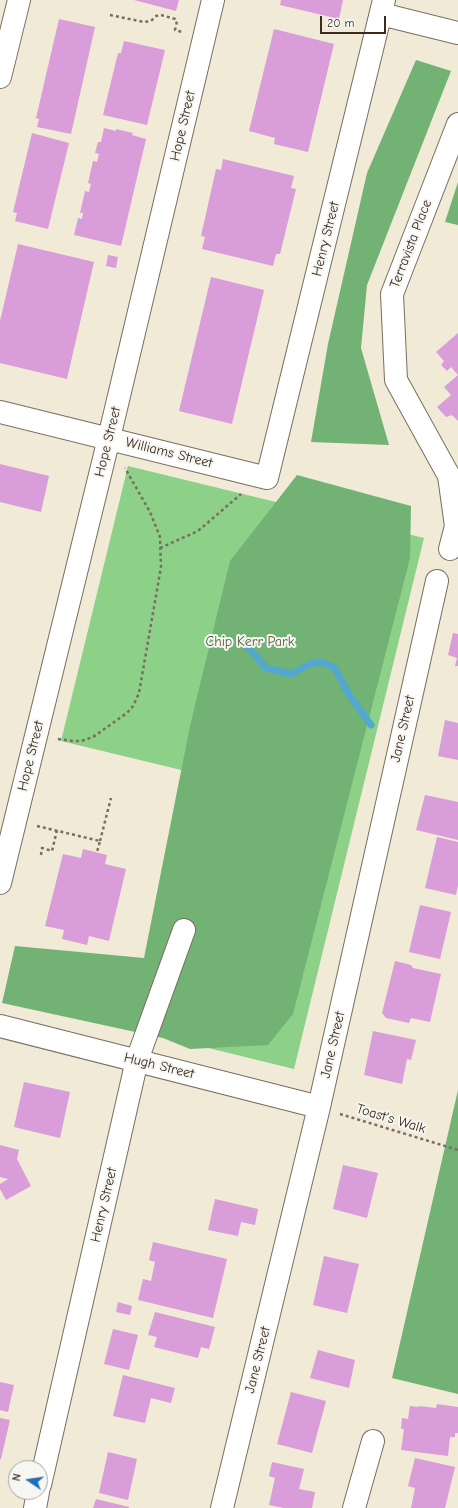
<!DOCTYPE html>
<html>
<head>
<meta charset="utf-8">
<style>
	body { margin:0 }
	#map { position:relative; width:458px; height:1508px; overflow:hidden; background:#f0ead7; font-family:"Comic Neue",sans-serif }
	canvas { display:block }
	.north { position:absolute; left:8px; top:1460px; width:40px; height:40px; box-sizing:border-box; background:#f6f6f2; border:1px solid #aba49d; border-radius:50%; rotate:283deg; font-size:11px; font-weight:700; line-height:16px; text-align:center; color:#3b2a1e }
	.north::after { content:''; display:block; margin:auto; width:14px; height:18px; background:#1f6fb2; clip-path:polygon(50% 0,100% 100%,50% 72%,0 100%) }
	.scale { position:absolute; left:320px; top:16px; width:66px; height:18px; box-sizing:border-box; border:2px solid #3b2a1e; border-top:0; padding-left:5px; font-size:12px; line-height:14px; white-space:nowrap; color:#3b2a1e; -webkit-text-stroke:3px #f6f6f2; paint-order:stroke }
</style>
</head>
<body>
<div id="map">
<canvas width="458" height="1508"></canvas>
<div class="north">N</div>
<div class="scale">20 m</div>
</div>
<script>
const context = document.querySelector('canvas').getContext('2d');
context.lineJoin = 'round';
function fillPath(path, color) {
  context.fillStyle = color;
  context.fill(path, 'evenodd');
}
function shape(rows) {
  const path = new Path2D();
  for (const r of rows) {
    path.moveTo(r[0], r[1]);
    for (let i = 2; i < r.length; i += 2) path.lineTo(r[i], r[i + 1]);
  }
  return path;
}
function trace(path, color, width, dash) {
  context.strokeStyle = color;
  context.lineWidth = width;
  context.lineCap = dash ? 'butt' : 'round';
  context.setLineDash(dash || []);
  context.stroke(path);
}
function drawText(font, color, halo, rows, align = 'center') {
  context.font = font + ' "Comic Neue",sans-serif';
  context.lineWidth = 4;
  context.setLineDash([]);
  context.textBaseline = 'middle';
  context.strokeStyle = halo;
  context.fillStyle = color;
  for (const [text, x, y, turn = 0] of rows) {
    context.save();
    context.translate(x, y);
    context.rotate((+turn || 0) * Math.PI / 180);
    context.textAlign = isNaN(turn) ? turn : align;
    if (halo) context.strokeText(text, 0, 0);
    context.fillText(text, 0, 0);
    context.restore();
  }
}
const green = shape([
	[128,466,424,538,294,1069,139,1031,202,775,61,741]
]);
const forest = shape([
	[416,60,451,71,367,285,361,348,389,445,311,442,328,344,367,173],
	[458,182,458,225,445,222],
	[297,475,411,506,410,558,293,1014,268,1045,190,1049,163,1038,2,1003,15,946,144,958,190,726,230,561],
	[458,1090,458,1394,392,1378]
]);
const stream = shape([
	[246,645,266,668,291,674,310,664,321,662,334,667,348,693,371,725]
]);
const building = shape([
	[134,0,179,0,176,11],
	[281,0,343,0,339,19,280,5],
	[59,19,95,27,71,134,37,127,39,119,36,118],
	[274,29,334,44,308,152,274,144,275,138,249,131],
	[124,41,165,50,147,125,103,115,118,53,121,53],
	[104,128,116,131,116,129,133,133,132,135,146,139,121,246,74,235,78,218,82,219,83,213,80,213,85,191,89,192,91,184,88,183,93,161,97,162,99,154,95,153,98,142,101,142],
	[32,133,69,143,48,229,15,221,17,213,13,212],
	[223,159,294,176,291,188,296,189,280,254,276,254,273,266,202,249,205,237,201,236,216,169,221,170],
	[18,244,94,262,67,379,0,363,0,321],
	[108,255,118,257,116,268,106,266],
	[211,277,264,290,232,424,179,411],
	[458,333,458,375,451,367,447,371,441,365,444,361,436,352],
	[458,375,458,421,452,415,446,417,437,407,451,395,444,387],
	[0,464,49,476,41,512,0,502],
	[453,633,458,634,458,666,455,666,457,658,448,655],
	[445,720,458,723,458,760,438,756],
	[425,795,458,802,458,840,416,830],
	[437,837,458,842,458,885,456,895,425,888],
	[83,849,107,855,105,864,126,869,109,941,89,936,87,945,62,939,64,930,45,926,63,854,81,858],
	[420,905,451,912,440,959,409,952],
	[395,961,411,965,413,968,441,974,430,1022,411,1018,409,1023,386,1018,382,1013],
	[373,1031,416,1040,411,1060,407,1059,402,1084,364,1075],
	[24,1082,70,1092,60,1138,14,1127],
	[0,1145,19,1150,17,1159,31,1186,6,1200,0,1189,0,1184,8,1179,0,1177],
	[343,1165,378,1173,367,1218,333,1209],
	[215,1199,258,1209,255,1225,241,1222,238,1236,208,1230],
	[153,1242,227,1259,213,1318,138,1300,143,1279,151,1281,155,1262,149,1260],
	[324,1256,359,1264,347,1313,313,1305],
	[118,1302,132,1306,130,1315,116,1312],
	[155,1312,215,1327,209,1349,201,1347,198,1358,154,1347,157,1337,148,1335],
	[113,1329,138,1335,129,1370,104,1364],
	[318,1350,355,1360,349,1388,310,1378],
	[123,1375,175,1388,171,1403,151,1398,145,1423,113,1416],
	[0,1382,14,1385,8,1412,0,1410],
	[291,1392,326,1401,312,1453,277,1444],
	[437,1404,458,1407,458,1433,455,1433,455,1437,450,1437,448,1456,401,1450,404,1429,401,1429,402,1418,408,1419,410,1406,418,1407,419,1406,436,1408],
	[0,1418,10,1420,1,1459,0,1459],
	[108,1452,137,1459,128,1500,99,1493],
	[415,1458,455,1467,445,1508,411,1508,415,1488,408,1486],
	[272,1462,304,1469,299,1489,315,1492,312,1508,284,1508,269,1505,275,1478,269,1476],
	[96,1499,129,1507,129,1508,93,1508]
]);
const path = shape([
	[110,15,144,22,151,21,156,16,161,15,175,19,177,21,175,30,182,32],
	[160,548,198,531,241,494],
	[58,739,73,741,81,741,93,737,127,713,133,706,139,693,161,567,160,537,150,512,125,468],
	[37,826,100,841,97,852],
	[100,841,111,798],
	[41,855,42,848,52,851,57,830],
	[340,1114,458,1150]
]);
const minor = shape([
	[381,14,458,33],
	[0,77,19,0],
	[0,412,267,478,384,0],
	[450,549,456,526,449,476,396,380,392,294,458,124],
	[0,883,109,438,213,0],
	[0,1026,319,1107],
	[40,1485,137,1060,184,930],
	[35,1508,38,1492],
	[222,1508,319,1107,437,581],
	[354,1508,373,1441]
]);
const streetNames = [
	["Hope Street",183,126,-77],
	["Henry Street",326,239,-76],
	["Terravista Place",411,244,-69],
	["Hope Street",108,442,-76],
	["Williams Street",169,453,14],
	["Jane Street",403,729,-77],
	["Hope Street",31,756,-76],
	["Jane Street",333,1045,-77],
	["Hugh Street",159,1066,14],
	["Toast's Walk",391,1119,17],
	["Henry Street",104,1205,-77],
	["Jane Street",258,1360,-76]
];
const parkNames = [
	["Chip Kerr Park",250,642]
];
fillPath(green, '#8dd088');
fillPath(forest, '#72b274');
trace(stream, '#52a8ce', 7);
fillPath(building, '#d99dd9');
trace(minor, '#7a6d5f', 24);
trace(path, '#7a6d5f', 2.5, [3, 3]);
trace(minor, '#fff', 22);
drawText('14px', '#3b2a1e', '#f6f6f2', streetNames);
drawText('14px', '#545c3e', '#f6f6f2', parkNames);
</script>
</body>
</html>
